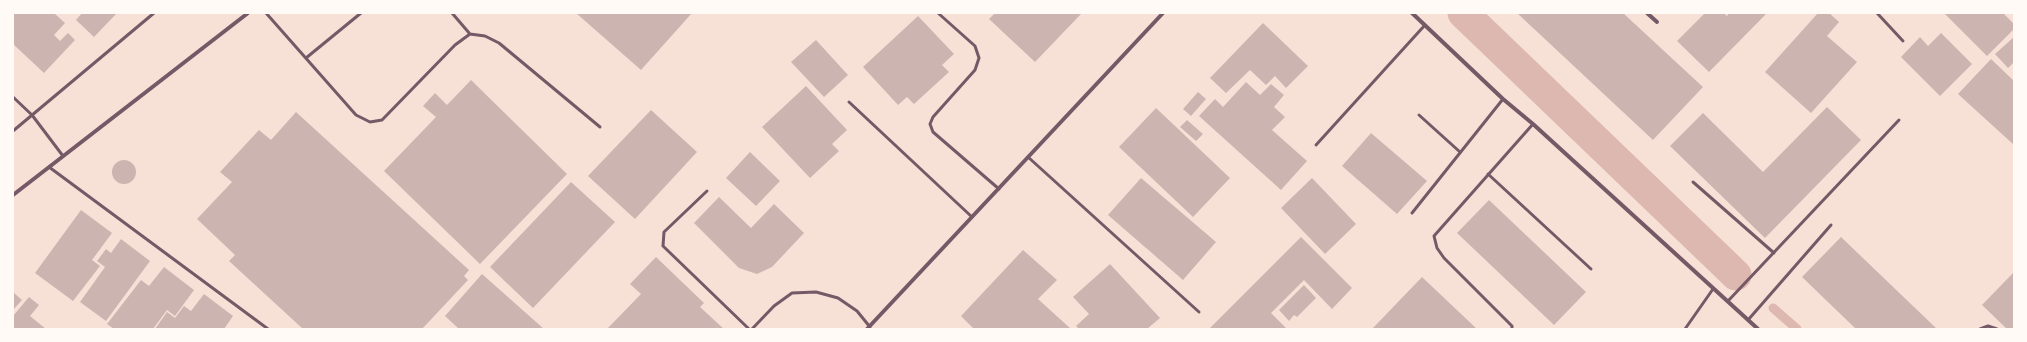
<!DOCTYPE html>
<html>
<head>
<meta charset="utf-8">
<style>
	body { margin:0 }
	#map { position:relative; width:2027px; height:342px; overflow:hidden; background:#f7e1d7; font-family:Helvetica,sans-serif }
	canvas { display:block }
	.frame { position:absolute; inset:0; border:14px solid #fffaf5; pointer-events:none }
</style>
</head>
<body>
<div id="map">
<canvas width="2027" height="342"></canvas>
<div class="frame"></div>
</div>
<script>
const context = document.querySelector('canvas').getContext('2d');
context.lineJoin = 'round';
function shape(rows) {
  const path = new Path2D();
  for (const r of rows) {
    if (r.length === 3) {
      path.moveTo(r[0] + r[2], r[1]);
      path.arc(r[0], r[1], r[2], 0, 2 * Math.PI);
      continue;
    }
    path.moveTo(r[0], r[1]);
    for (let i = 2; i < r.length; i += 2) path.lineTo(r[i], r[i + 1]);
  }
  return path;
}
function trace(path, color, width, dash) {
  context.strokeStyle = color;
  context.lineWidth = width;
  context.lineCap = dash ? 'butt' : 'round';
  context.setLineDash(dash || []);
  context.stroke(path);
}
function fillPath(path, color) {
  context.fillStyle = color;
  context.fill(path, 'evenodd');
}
const stream = shape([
	[1773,308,1797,329]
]);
const canal = shape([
	[1463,13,1736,275]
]);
const building = shape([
	[13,13,54,13,65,23,54,35,60,41,68,33,75,40,44,73,13,44],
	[82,13,117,13,94,37,76,20],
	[576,13,692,13,641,70],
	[995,13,1082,13,1035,62,989,19],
	[1517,13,1623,13,1703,87,1653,140],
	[1705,13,1724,13,1727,16,1729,13,1767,13,1709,72,1677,41],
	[1818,13,1829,13,1839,22,1827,36,1857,62,1811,113,1765,72],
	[1944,13,2003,13,2014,24,2014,29,1987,56],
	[918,16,954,54,942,65,949,72,914,104,907,97,898,105,863,67],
	[1263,23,1308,66,1286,88,1275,76,1266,85,1250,70,1226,93,1210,78],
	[1941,33,1972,64,1940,96,1901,57,1920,37,1928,46],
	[2014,37,2014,62,2008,68,1995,54],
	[816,40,848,75,824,97,791,62],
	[1991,59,2014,81,2014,145,1958,94],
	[471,80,567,174,480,264,384,171,436,117,423,106,435,93,447,105],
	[1246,82,1260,95,1271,84,1284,95,1274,107,1285,117,1272,130,1307,161,1281,190,1199,116,1215,99,1223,107],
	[806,86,847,130,832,144,839,151,810,178,762,127],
	[1198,92,1206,99,1191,116,1183,109],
	[1827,107,1861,140,1765,238,1670,146,1703,113,1763,172],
	[1156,108,1230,178,1193,217,1119,147],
	[651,110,697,152,635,219,588,176],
	[296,112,469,270,464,276,468,280,422,329,303,329,229,261,235,255,197,219,232,182,220,172,259,130,271,140],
	[1187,120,1203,134,1196,141,1180,127],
	[1371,133,1427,181,1397,214,1342,166],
	[750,152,780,181,756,206,726,178],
	[124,172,12],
	[1141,178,1216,242,1183,280,1108,215],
	[1312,178,1356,224,1325,254,1281,208],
	[571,182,615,222,533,308,490,267],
	[719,197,751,228,774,204,804,233,772,267,757,274,739,268,694,223],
	[1489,200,1586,292,1554,325,1457,233],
	[81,210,112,233,92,260,100,266,73,301,35,273],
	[1301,237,1352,288,1332,309,1304,280,1271,313,1287,329,1209,329],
	[1841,237,1937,329,1856,329,1802,277],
	[121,239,150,261,106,321,80,302,105,267,97,261,106,249,111,253],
	[1023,250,1057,280,1038,299,1071,329,974,329,961,316],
	[656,257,704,303,700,307,724,329,607,329,641,294,630,284],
	[1110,264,1160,318,1147,329,1079,329,1076,326,1089,314,1073,297],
	[164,267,194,290,175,316,167,310,153,329,114,329,107,324,141,280,149,286],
	[2014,272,2014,329,2007,329,1982,305],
	[482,274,544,329,459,329,445,316],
	[1422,277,1477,329,1372,329],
	[1304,285,1316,298,1297,317,1294,315,1289,321,1279,310],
	[14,293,22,300,13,310,13,294],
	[204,294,233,316,224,329,155,329,167,312,175,318,184,306,191,311],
	[29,297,39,305,30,316,46,329,13,329,13,316]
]);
const service = shape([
	[266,13,356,115,370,122,382,120,455,45,470,34,485,36,499,43,600,127],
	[452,13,470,34],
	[938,13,975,46,979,58,975,70,933,117,930,124,933,132,999,189],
	[1877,13,1903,41],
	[306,58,361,13],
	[13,97,32,115,63,156],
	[849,102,972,217],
	[1419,115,1460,152],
	[13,131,154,13],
	[1316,145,1425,25],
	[1028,157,1199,312],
	[49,167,268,329],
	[1488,174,1591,269],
	[1693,182,1774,253],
	[707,191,664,232,663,246,749,329],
	[1412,213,1503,99],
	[1728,301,1899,120],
	[1748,320,1831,225],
	[752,329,774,306,792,293,816,292,838,298,857,311,870,327],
	[1512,329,1512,326,1444,258,1437,248,1434,236,1533,124],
	[1685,329,1713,289],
	[1980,329,1988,326,1997,329]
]);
const minor = shape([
	[1412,13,1503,99,1533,124,1758,329],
	[1647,13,1657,22],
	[13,195,248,13],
	[867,329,1163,13]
]);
trace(stream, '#dcb8b0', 9);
trace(canal, '#dcb8b0', 31);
fillPath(building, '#ccb4b1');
trace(service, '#755966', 3);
trace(minor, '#755966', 4);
</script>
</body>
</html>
